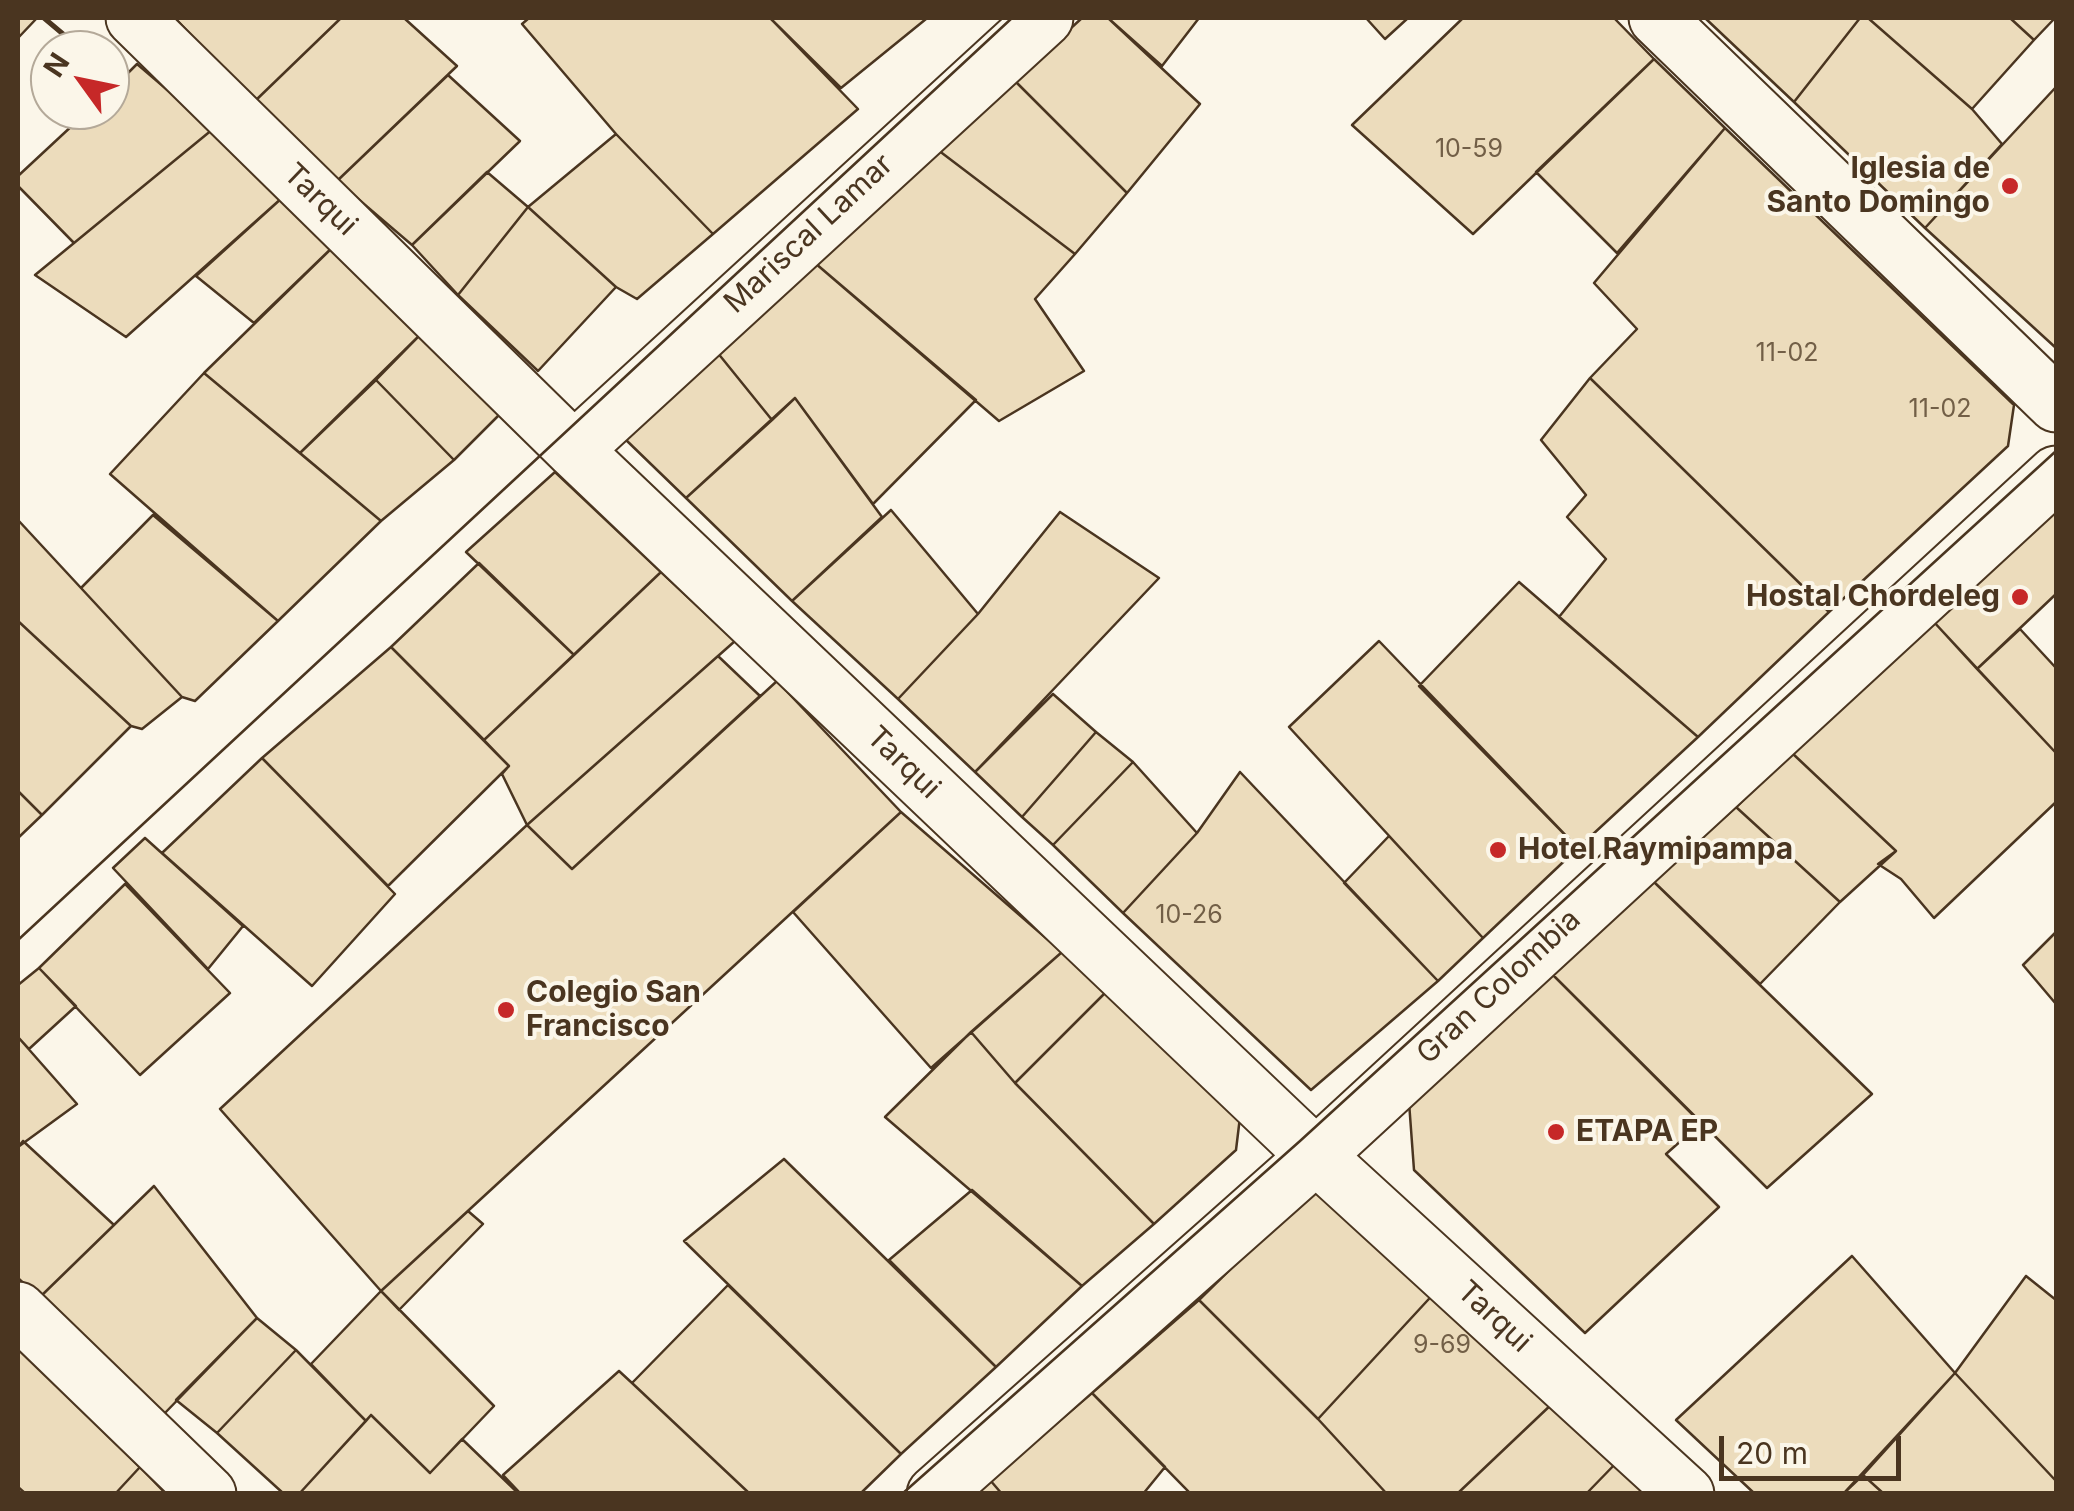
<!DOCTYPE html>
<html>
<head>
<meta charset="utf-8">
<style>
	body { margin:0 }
	#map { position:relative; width:2074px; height:1511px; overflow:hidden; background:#fbf6e9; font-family:Inter,sans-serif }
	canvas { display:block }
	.frame { position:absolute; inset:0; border:20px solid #4a3520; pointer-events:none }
	.north { position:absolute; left:30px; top:30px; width:100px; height:100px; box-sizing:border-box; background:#fbf6e9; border:2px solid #b4a999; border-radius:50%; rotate:303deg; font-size:28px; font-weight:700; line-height:40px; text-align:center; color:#4a3520 }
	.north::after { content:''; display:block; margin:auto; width:35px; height:45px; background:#c62828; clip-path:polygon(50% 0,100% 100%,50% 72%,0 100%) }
	.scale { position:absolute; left:1719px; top:1436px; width:182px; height:45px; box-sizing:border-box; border:5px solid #4a3520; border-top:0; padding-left:12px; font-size:30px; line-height:35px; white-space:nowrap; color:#4a3520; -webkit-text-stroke:8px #fbf6e9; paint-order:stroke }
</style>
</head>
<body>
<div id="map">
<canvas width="2074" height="1511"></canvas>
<div class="frame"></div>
<div class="north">N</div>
<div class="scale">20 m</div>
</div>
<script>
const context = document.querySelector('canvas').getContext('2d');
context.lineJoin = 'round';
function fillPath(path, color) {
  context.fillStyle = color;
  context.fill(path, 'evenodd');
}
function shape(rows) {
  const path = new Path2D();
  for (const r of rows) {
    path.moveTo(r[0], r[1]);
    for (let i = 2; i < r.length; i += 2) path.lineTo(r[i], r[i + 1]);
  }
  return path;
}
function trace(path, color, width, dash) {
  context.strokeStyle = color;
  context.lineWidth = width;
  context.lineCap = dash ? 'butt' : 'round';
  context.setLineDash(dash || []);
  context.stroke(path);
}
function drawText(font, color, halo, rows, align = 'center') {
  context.font = font + ' Inter,sans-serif';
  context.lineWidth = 8;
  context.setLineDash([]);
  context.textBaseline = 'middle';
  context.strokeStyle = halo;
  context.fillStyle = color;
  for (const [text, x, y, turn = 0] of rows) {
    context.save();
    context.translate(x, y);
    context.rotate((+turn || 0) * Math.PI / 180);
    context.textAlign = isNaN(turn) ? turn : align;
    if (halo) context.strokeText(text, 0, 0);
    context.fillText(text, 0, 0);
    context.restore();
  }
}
const building = shape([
	[18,18,37,18,18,38,18,18],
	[175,18,341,18,254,102,175,18],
	[341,18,404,18,457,66,337,181,254,102,341,18],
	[529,18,770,18,858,109,713,234,616,134,522,24,529,18],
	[770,18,925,18,926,19,841,88,770,18],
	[1082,18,1108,18,1200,104,1127,193,1014,80,1082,18],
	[1108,18,1199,18,1162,66,1108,18],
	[1366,18,1408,18,1385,39,1366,18],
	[1463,18,1614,18,1654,59,1473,234,1352,125,1463,18],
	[1705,18,1860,18,1794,102,1705,18],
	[1860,18,1868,18,1972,109,2002,144,1925,228,1794,102,1860,18],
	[1868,18,2010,18,2034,40,1972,109,1868,18],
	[2010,18,2055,18,2034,40,2010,18],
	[1654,59,1725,128,1617,253,1536,172,1654,59],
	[137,64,213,129,74,243,18,186,18,176,89,110,110,110,110,91,137,64],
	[448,75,520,141,412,245,337,181,448,75],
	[1014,80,1127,193,1075,254,938,150,1014,80],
	[2056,87,2056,348,1925,228,2056,87],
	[1725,128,2014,405,2008,446,1829,612,1590,378,1637,329,1594,283,1725,128],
	[213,129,283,197,126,337,35,275,213,129],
	[616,134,713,234,637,299,616,287,528,207,616,134],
	[938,150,1075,254,1035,299,1084,371,999,421,815,263,938,150],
	[487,172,528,207,458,295,412,245,487,172],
	[283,197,337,243,254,323,196,276,283,197],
	[528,207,616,287,538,371,458,295,528,207],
	[337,243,425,330,300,453,204,373,337,243],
	[815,263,976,400,873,504,795,398,772,420,717,352,815,263],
	[425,330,506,408,454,460,376,380,425,330],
	[717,352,772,420,686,498,625,439,717,352],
	[204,373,381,521,278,621,110,474,204,373],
	[1590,378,1829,612,1698,737,1559,617,1606,559,1567,517,1586,495,1541,440,1590,378],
	[376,380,454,460,381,521,300,453,376,380],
	[795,398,882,517,792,601,686,498,795,398],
	[555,472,661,572,574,655,466,552,555,472],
	[2056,507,2056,594,1977,669,1933,621,2056,507],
	[891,510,978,614,898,699,792,601,891,510],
	[1060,512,1159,578,975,772,898,699,978,614,1060,512],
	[153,515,278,621,195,701,182,697,81,588,153,515],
	[18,520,182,697,142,729,131,726,18,621,18,520],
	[479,563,574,655,484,740,391,647,479,563],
	[661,572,735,641,527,825,502,774,509,766,484,740,661,572],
	[1519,582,1698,737,1578,848,1419,686,1519,582],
	[18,621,131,726,42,815,18,791,18,621],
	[1933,621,2056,753,2056,802,1934,918,1901,879,1878,864,1896,851,1792,753,1933,621],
	[2020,629,2056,668,2056,753,1977,669,2020,629],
	[1379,641,1578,848,1483,938,1289,727,1379,641],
	[391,647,509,766,388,886,262,758,391,647],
	[718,656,760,696,572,869,527,825,718,656],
	[777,681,901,812,381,1291,220,1109,527,825,572,869,777,681],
	[1053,694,1096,732,1022,817,975,772,1053,694],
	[1096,732,1133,762,1053,845,1022,817,1096,732],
	[1792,753,1896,851,1840,902,1736,807,1792,753],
	[262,758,395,894,312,986,162,853,262,758],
	[1133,762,1197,833,1123,913,1053,845,1133,762],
	[1240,772,1438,981,1311,1090,1123,913,1197,833,1240,772],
	[18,791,42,815,18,838,18,791],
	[1736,807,1840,902,1760,984,1653,881,1736,807],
	[901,812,1062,952,931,1068,793,912,901,812],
	[1389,836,1483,938,1438,981,1344,883,1389,836],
	[145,838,243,926,208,969,113,868,145,838],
	[1653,881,1872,1094,1767,1188,1553,975,1653,881],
	[125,884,230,993,140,1075,39,968,125,884],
	[2056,932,2056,1004,2023,965,2056,932],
	[1062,952,1107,991,1015,1083,971,1032,1062,952],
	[39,968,76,1006,29,1049,18,1037,18,985,39,968],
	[1550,972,1701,1123,1666,1154,1719,1207,1585,1333,1414,1170,1409,1102,1550,972],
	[1107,991,1240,1117,1236,1150,1154,1224,1015,1083,1107,991],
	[971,1032,1015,1083,1154,1224,1082,1286,885,1117,971,1032],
	[18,1037,77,1104,18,1147,18,1037],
	[23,1141,114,1225,39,1298,18,1278,18,1147,23,1141],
	[784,1159,996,1367,901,1454,684,1241,784,1159],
	[1316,1185,1439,1288,1318,1419,1199,1300,1316,1185],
	[154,1186,257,1318,163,1415,39,1298,154,1186],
	[972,1190,1082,1286,996,1367,889,1260,972,1190],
	[468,1211,483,1224,399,1310,381,1291,468,1211],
	[1852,1256,1955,1373,1843,1494,1755,1494,1676,1420,1852,1256],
	[2026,1276,2056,1300,2056,1481,1955,1373,2026,1276],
	[728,1285,901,1454,860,1494,750,1494,632,1383,728,1285],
	[1439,1288,1554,1402,1457,1494,1387,1494,1318,1419,1439,1288],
	[381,1291,494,1406,430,1473,371,1415,366,1421,311,1364,381,1291],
	[1199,1300,1318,1419,1387,1494,1191,1494,1092,1393,1199,1300],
	[257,1318,296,1350,217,1433,176,1400,257,1318],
	[18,1348,140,1467,115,1494,26,1494,18,1487,18,1348],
	[296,1350,366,1421,299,1494,284,1494,217,1433,296,1350],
	[619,1371,632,1383,750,1494,521,1494,503,1475,619,1371],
	[1955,1373,2056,1481,2056,1494,1884,1494,1863,1475,1955,1373],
	[1092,1393,1165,1467,1143,1494,1002,1494,990,1480,1092,1393],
	[1554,1402,1619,1460,1586,1494,1457,1494,1554,1402],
	[371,1415,430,1473,462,1439,519,1494,299,1494,371,1415],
	[1619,1460,1649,1494,1586,1494,1619,1460],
	[140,1467,166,1494,115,1494,140,1467],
	[1863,1475,1884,1494,1843,1494,1863,1475],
	[990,1480,1002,1494,975,1494,990,1480]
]);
const minor = shape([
	[134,18,574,450,1300,1141,1686,1494],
	[1657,18,2056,404],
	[574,450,1045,18],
	[18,1310,208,1494],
	[935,1494,1318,1154,2056,474]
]);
const tram = shape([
	[18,940,1012,18],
	[902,1494,1300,1141,2056,451]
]);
const wall = shape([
	[44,18,82,50]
]);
const markers = [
	[2010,186,10,"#c62828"],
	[2020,597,10,"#c62828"],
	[1498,850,10,"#c62828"],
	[506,1010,10,"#c62828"],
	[1556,1132,10,"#c62828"]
];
const numberNames = [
	["10-59",1469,149],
	["11-02",1787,353],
	["11-02",1940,409],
	["10-26",1189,915],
	["9-69",1442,1345]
];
const poiNames = [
	["Iglesia de",1990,169,"right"],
	["Santo Domingo",1990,203,"right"],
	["Hostal Chordeleg",2000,597,"right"],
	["Hotel Raymipampa",1518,850],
	["Colegio San",526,993],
	["Francisco",526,1027],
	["ETAPA EP",1576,1132]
];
const streetNames = [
	["Tarqui",320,200,44],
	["Mariscal Lamar",809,234,-43],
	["Tarqui",903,763,44],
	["Gran Colombia",1499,987,-43],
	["Tarqui",1494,1317,43]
];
fillPath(building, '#ecdcbc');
trace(building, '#4a3520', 2.5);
trace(minor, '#4a3520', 59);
trace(minor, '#fbf6e9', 55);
trace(tram, '#4a3520', 2.5);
trace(wall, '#4a3520', 5);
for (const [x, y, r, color] of markers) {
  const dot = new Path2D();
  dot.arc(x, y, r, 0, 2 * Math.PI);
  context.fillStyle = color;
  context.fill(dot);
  trace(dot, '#fbf6e9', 4);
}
drawText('25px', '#725f47', null, numberNames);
drawText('bold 30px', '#4a3520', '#fbf6e9', poiNames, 'left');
drawText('30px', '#4a3520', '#fbf6e9', streetNames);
</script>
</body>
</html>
